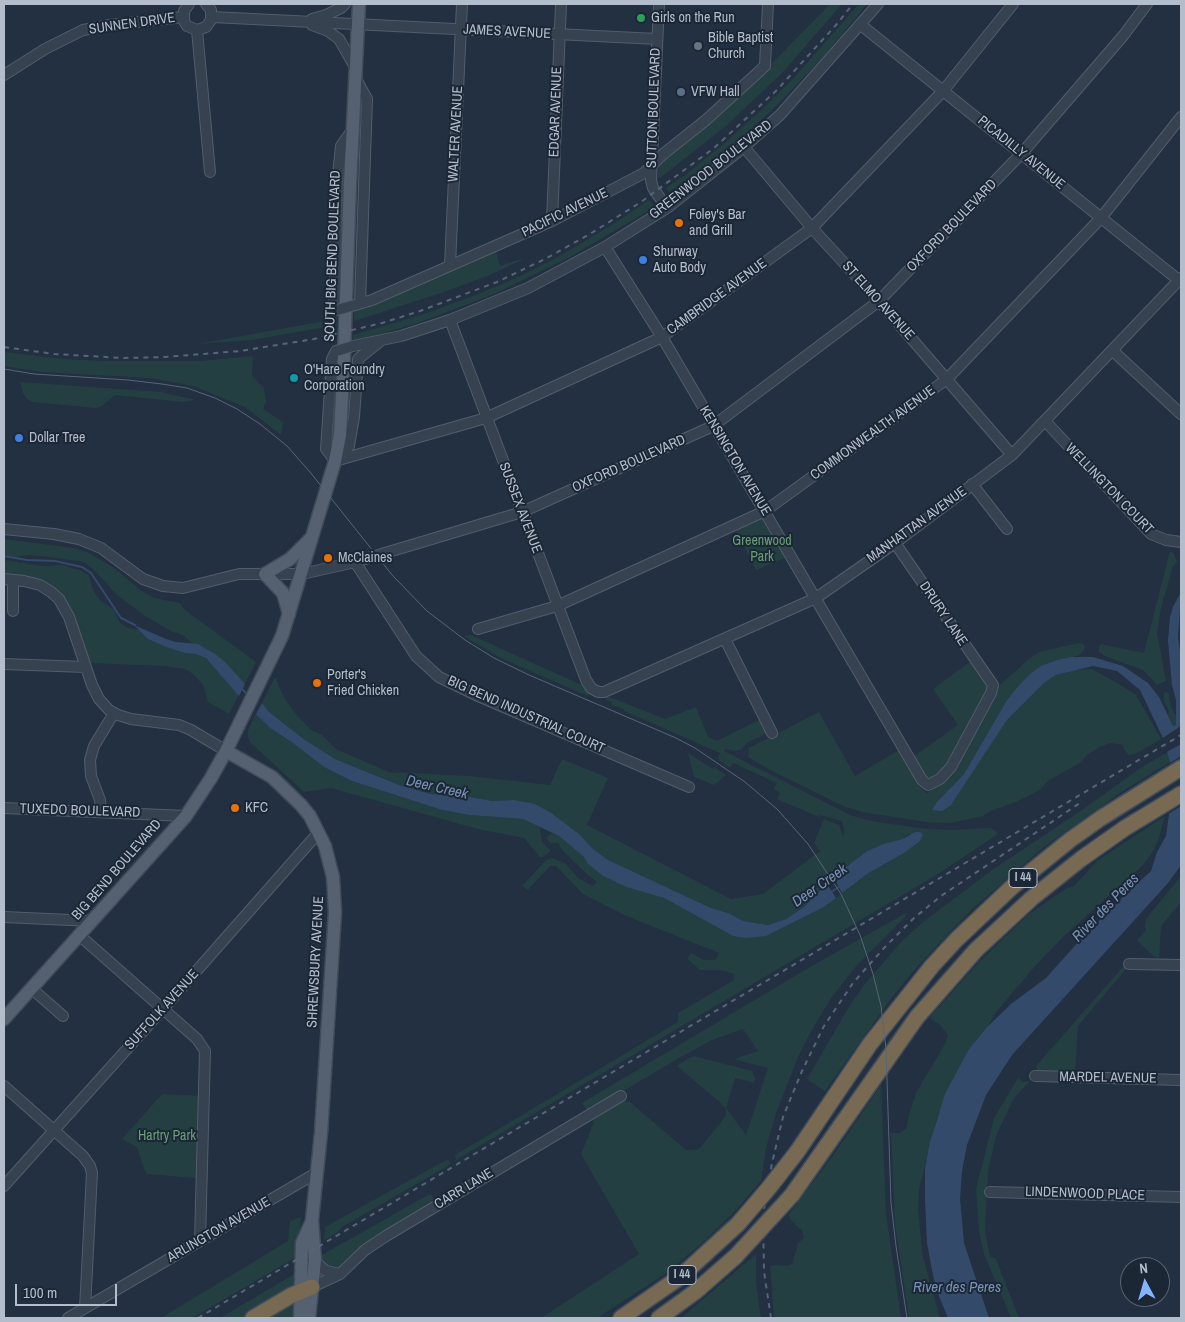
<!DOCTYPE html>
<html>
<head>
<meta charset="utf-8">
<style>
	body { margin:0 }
	#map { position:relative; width:1185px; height:1322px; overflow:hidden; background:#223041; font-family:"Archivo Narrow",sans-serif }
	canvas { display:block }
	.frame { position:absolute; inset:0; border:5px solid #b3bdcc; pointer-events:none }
	.north { position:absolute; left:1120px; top:1257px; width:50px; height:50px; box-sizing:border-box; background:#1c2736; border:1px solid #586372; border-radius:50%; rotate:354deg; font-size:14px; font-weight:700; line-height:20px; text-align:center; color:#b3bdcc }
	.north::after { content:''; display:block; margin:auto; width:18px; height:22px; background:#85b4ff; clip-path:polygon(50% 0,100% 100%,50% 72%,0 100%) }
	.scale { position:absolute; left:15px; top:1284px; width:102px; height:22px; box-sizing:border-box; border:2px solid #b3bdcc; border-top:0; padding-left:6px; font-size:15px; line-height:18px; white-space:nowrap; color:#b3bdcc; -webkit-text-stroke:4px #1c2736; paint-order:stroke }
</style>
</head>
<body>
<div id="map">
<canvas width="1185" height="1322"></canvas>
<div class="frame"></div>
<div class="north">N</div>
<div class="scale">100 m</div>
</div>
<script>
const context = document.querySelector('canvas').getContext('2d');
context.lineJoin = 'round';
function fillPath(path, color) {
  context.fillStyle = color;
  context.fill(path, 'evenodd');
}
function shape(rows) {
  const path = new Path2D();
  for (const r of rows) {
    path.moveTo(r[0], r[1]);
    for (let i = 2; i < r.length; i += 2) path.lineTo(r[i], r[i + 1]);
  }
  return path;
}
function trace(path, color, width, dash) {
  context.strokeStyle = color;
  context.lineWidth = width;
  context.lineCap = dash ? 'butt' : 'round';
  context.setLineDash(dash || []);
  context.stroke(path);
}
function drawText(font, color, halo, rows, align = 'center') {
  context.font = font + ' "Archivo Narrow",sans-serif';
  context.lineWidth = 4;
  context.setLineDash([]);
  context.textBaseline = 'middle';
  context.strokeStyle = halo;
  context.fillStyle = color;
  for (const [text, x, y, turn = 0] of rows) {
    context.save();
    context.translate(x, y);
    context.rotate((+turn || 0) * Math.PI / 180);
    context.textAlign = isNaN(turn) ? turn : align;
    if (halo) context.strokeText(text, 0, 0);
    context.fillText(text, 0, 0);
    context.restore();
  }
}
const green = shape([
	[830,4,842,4,782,73,726,126,660,178,658,176,659,162,704,128,743,93],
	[859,4,867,4,824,56,777,105,745,135,704,170,674,192,670,193,666,188,688,173,727,141,760,111,791,81],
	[649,200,654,205,653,208,648,211,570,257,494,294,418,323,353,342,353,335,424,314,473,296,516,278,558,257,615,223],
	[496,251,500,266,518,260,524,259,490,275,441,293,354,321,354,310,381,301],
	[337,314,337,325,252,340,198,344,330,320,330,316],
	[4,352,64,359,102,361,201,361,253,356,252,376,264,388,266,402,263,409,283,422,281,435,245,407,193,386,150,378,41,372,4,366],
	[20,382,161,392,196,400,183,402,115,395,102,406,96,408,33,402,27,399,23,393],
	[761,518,785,558,756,570,736,530],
	[4,539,74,548,89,553,114,568,139,589,154,598,180,603,185,610,256,662,229,714,208,702,204,686,193,674,185,669,165,666,89,663,66,600,58,592,46,583,30,577,4,574,4,560,44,566,63,565,82,571,89,576,94,592,101,601,114,610,120,623,128,628,140,630,148,639,166,647,185,653,196,653,192,643,183,635,173,632,145,616,117,595,95,571,84,562,50,557,27,555,17,557,4,555],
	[1170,551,1174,554,1177,562,1173,566,1161,608,1157,633,1166,681,1157,685,1143,670,1107,657,1099,652,1099,647,1101,644,1144,653],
	[471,635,586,687,589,692,588,696,521,667,497,656,464,636],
	[1079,643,1085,645,1084,650,1079,655,1030,674,1020,684,1007,700,964,774,937,802,951,805,1007,720,1044,683,1056,675,1074,670,1092,669,1124,687,1136,695,1161,739,1135,754,1129,755,1124,750,1123,745,1110,743,1099,747,1087,755,1080,763,1049,780,1040,790,1016,802,991,811,983,816,950,823,926,822,862,812,843,806,772,771,748,757,749,748,753,746,819,712,855,776,899,750,923,790,927,793,945,781,955,767,994,692,1001,684,1029,659,1039,652],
	[971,661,987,685,988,692,950,764,940,775,933,778,926,777,913,757,958,725,933,689],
	[275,677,283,696,295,713,311,730,322,735,336,749,389,772,468,776,550,785,562,759,608,778,587,825,731,899,763,894,820,851,814,843,824,819,839,825,843,837,844,829,842,821,820,815,819,817,777,799,780,793,774,789,777,783,733,763,730,768,719,760,718,758,720,753,624,711,624,709,612,705,612,702,606,700,607,696,665,719,696,707,708,737,717,741,761,719,767,732,764,735,748,742,741,750,735,751,725,749,724,751,850,815,871,821,926,829,953,830,990,828,995,830,998,834,938,874,456,1160,455,1155,678,1022,678,1013,734,980,734,974,721,970,700,970,687,959,691,953,704,960,716,960,719,953,624,915,583,894,556,866,550,866,528,890,522,886,546,860,552,858,565,863,578,878,593,886,597,882,588,875,563,851,558,843,550,843,546,838,552,833,559,836,583,856,588,864,603,876,626,887,664,898,733,936,766,936,824,907,867,874,904,853,919,842,909,834,903,839,883,844,867,851,837,874,804,907,786,919,768,925,742,921,728,913,711,908,608,860,593,849,579,834,513,800,492,801,470,797,431,794,399,785,335,759,305,740,269,712,262,703],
	[1168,692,1171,707,1176,716,1177,725,1173,726,1168,715,1169,711,1164,701,1164,693],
	[256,714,270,728,293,743,324,767,352,781,442,810,469,815,523,819,540,827,542,842,551,851,541,858,524,838,478,829,331,788,304,792,251,743,248,737,248,730],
	[1168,752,1170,762,1123,791,1044,847,970,911,916,968,893,996,825,1091,807,1079,850,1005,864,985,903,940,923,922,992,870,1082,810,1142,767],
	[688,753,713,769,714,767,726,775,714,785,694,777],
	[1165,816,1159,838,1152,853,1143,865,1064,936,1037,964,997,1011,987,1027,969,1049,937,1117,919,1190,918,1211,923,1257,940,1318,909,1318,895,1224,891,1133,900,1133,906,1129,909,1115,917,1091,945,1044,948,1035,940,1025,929,1018,980,961,1029,914,1067,888,1074,886,1098,860],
	[1181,876,1181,902,1161,926,1159,959,1152,955,1137,940,1146,930,1145,926,1146,919],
	[906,913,905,917,857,965,832,997,814,1026,798,1057,776,1113,766,1148,761,1181,735,1211,701,1244,665,1274,597,1318,541,1318,639,1254,581,1154,594,1122,591,1116,625,1101,630,1102,686,1150,695,1150,700,1148,725,1117,726,1110,724,1106,677,1066,689,1058,694,1056,752,1071,755,1079,754,1083,735,1078,726,1108,746,1135,768,1068,734,1059,758,1051,743,1029,712,1040,679,1058,588,1112,582,1103,810,967],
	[1128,961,1127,968,1078,1026,1075,1072,1038,1071,1036,1068,1037,1065],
	[1018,1078,1023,1082,1030,1081,1014,1098,996,1136,988,1171,985,1231,990,1256,996,1259,1019,1318,1011,1318,984,1254,979,1231,976,1189,994,1118],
	[881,1085,886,1214,901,1318,774,1318,770,1266,775,1265,787,1266,792,1264,798,1243,804,1238,802,1231,790,1219,789,1214,834,1154],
	[162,1094,201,1096,196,1178,146,1174,137,1147,122,1139],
	[448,1159,451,1164,342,1227,338,1232,324,1240,325,1227],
	[430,1194,437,1203,339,1269,333,1270,321,1262,320,1256],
	[301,1217,298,1256,192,1318,161,1318,288,1241,290,1221],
	[756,1254,756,1283,761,1318,681,1318],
	[296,1273,295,1290,247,1318,220,1318],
	[295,1298,293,1318,261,1318]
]);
const water = shape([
	[1181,592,1178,638,1181,657,1181,865,1168,883,1012,1055,986,1095,967,1145,962,1171,960,1199,964,1243,989,1318,948,1318,936,1289,931,1265,927,1243,925,1200,925,1168,930,1142,945,1094,969,1049,987,1027,1011,1004,1046,978,1080,940,1129,891,1151,871,1157,852,1166,836,1173,784,1170,762,1163,738,1140,690,1117,671,1093,666,1056,675,1044,683,1007,720,951,805,942,811,932,810,937,802,964,774,1007,700,1020,684,1030,674,1041,666,1057,660,1072,657,1093,657,1123,666,1148,683,1159,697,1173,726,1176,725,1176,700,1172,685,1168,641,1170,617,1173,607],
	[134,625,166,639,176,642,198,644,215,654,224,661,245,684,239,696,206,658,196,654,185,653,166,647,148,639],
	[262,703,269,712,305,740,335,759,399,785,431,794,470,797,492,801,513,800,535,804,551,813,579,834,593,849,608,860,711,908,728,913,743,921,768,925,786,919,804,907,827,884,836,898,824,907,766,936,746,938,733,936,664,898,626,887,603,876,588,864,583,856,559,836,523,819,469,815,442,810,352,781,324,767,293,743,270,728,256,714],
	[915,832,920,832,923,835,919,842,904,853,867,874,842,893,834,878,837,874,867,851,883,844,903,839]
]);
const pier = shape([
	[1181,726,1181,744,1165,753,1161,739],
	[1181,756,1181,806,1165,816,1171,784,1168,764]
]);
const stream = shape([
	[4,556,27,560,55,561,82,567,91,573,121,618,135,625],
	[241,688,248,695],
	[831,892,840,886]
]);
const minor = shape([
	[189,4,184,11,184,21,187,26,197,30,206,27,211,20,211,10,206,4],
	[659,4,651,180,653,188,667,208],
	[212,17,657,39],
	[312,19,326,15,341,8,345,4],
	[312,25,328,31,339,39,355,67],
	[861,25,1181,282],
	[197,30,210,172],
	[4,75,45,49,83,30,110,25,183,17],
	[356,79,367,99,360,303],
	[744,147,812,228,879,301,1012,455],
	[552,221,561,4],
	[605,247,662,337,922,780,928,785,940,779,951,767,991,693,993,685,895,543],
	[450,265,462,4],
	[355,305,372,300,552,221,644,173,662,155,706,120,765,66,768,4],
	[337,310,334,310,337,184,341,146,353,129],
	[450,320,586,680,591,688,598,692,604,692,816,598,895,543,1012,455,1181,278],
	[353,346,401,336,450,320,528,288,605,247,667,208,744,147,780,115,878,4],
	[1113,351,1181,414],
	[1045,421,1151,534,1166,540,1181,542],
	[335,461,486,418,662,337,812,228,943,91,1013,4],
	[335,461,349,446,354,417,358,359,379,342],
	[335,461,326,449,332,359,336,351],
	[972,484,1007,529],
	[4,529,54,534,79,539,101,548,143,579,163,586,183,588,239,574,302,574,355,562,522,512,713,426,879,301,1022,153,1123,36,1147,4],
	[355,562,416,656,439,677,478,696,689,787],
	[4,579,24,581,40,585,51,592,59,599,69,617,92,685,99,699,109,710,118,715,131,719,179,725,191,730,226,751],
	[13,611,13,580],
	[478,629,557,606,765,511,947,379,1101,218,1181,117],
	[725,639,772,733],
	[4,664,85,667],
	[4,808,186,816],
	[101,811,100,800,91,776,90,760,94,746,114,713],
	[4,917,92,921],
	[79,935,197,1039,205,1051,200,1241],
	[1129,964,1181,965],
	[31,988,63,1016],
	[1035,1076,1181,1080],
	[4,1086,83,1156,90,1166,92,1173,85,1308],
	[4,1186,162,1010,319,832],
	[990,1192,1181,1197],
	[315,1260,319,1265,326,1271,340,1274],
	[312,1287,340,1274,365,1250,386,1236,621,1096],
	[68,1318,318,1172]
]);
const major = shape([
	[289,614,283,593,265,574,290,559,311,538],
	[226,751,272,777,301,805,310,816,325,846,333,877,335,912,321,1133,312,1220,315,1260,309,1318],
	[4,1019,186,816,211,778,226,751,282,636,335,461,340,435,344,357,350,184,359,4],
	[300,1318,302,1243,311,1223]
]);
const highway = shape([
	[797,1152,870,1044,932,966,957,939,1012,887,1070,840,1101,818,1181,768],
	[792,1195,917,1017,976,950,1032,898,1081,859,1125,828,1181,794],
	[253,1318,292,1295,312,1287],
	[621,1318,680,1277,738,1224],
	[659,1318,695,1292,736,1256]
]);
const tram = shape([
	[4,369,34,374,128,380,162,384,187,388,215,398,237,409,260,424,287,446,310,472,393,576,427,611,465,640,494,658,529,675,676,738,695,748,745,782,778,810,808,844,841,894,860,935,873,974,881,1006,886,1049,891,1203,896,1246,907,1318]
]);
const rail = shape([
	[4,347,54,354,123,358,165,357,240,351,314,339,382,323,420,311,497,282,545,259,590,234,641,202,714,148,777,90,836,25,853,4],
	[198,1318,1181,735],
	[771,1318,764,1272,763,1215,772,1163,783,1117,802,1071,824,1026,853,983,884,948,914,918,941,896,1080,803]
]);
const minorBridge = shape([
	[337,310,355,305],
	[336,351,353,346]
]);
const highwayBridge = shape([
	[738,1224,768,1189,797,1152],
	[736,1256,792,1195]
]);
const markers = [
	[641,18,5,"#2e9e5b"],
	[698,46,5,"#6b7280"],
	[681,92,5,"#5c6f8a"],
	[679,223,5,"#e8710a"],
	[643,260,5,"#3f7fe0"],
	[294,378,5,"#0f9aa8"],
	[19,438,5,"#3f7fe0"],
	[328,558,5,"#e8710a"],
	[317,683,5,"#e8710a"],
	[235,808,5,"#e8710a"]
];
const shields = [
	[1023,878,28],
	[682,1275,28]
];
const shieldNames = [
	["I 44",1023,878],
	["I 44",682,1275]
];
const poiNames = [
	["Girls on the Run",651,18],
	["Bible Baptist",708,38],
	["Church",708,54],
	["VFW Hall",691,92],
	["Foley's Bar",689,215],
	["and Grill",689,231],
	["Shurway",653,252],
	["Auto Body",653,268],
	["O'Hare Foundry",304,370],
	["Corporation",304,386],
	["Dollar Tree",29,438],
	["McClaines",338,558],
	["Porter's",327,675],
	["Fried Chicken",327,691],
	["KFC",245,808]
];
const streetNames = [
	["SUNNEN DRIVE",132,24,-8],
	["JAMES AVENUE",507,32,3],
	["SUTTON BOULEVARD",654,108,-88],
	["EDGAR AVENUE",556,112,-88],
	["WALTER AVENUE",456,134,-87],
	["PICADILLY AVENUE",1021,153,39],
	["GREENWOOD BOULEVARD",711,170,-38],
	["PACIFIC AVENUE",565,213,-26],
	["OXFORD BOULEVARD",952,226,-46],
	["SOUTH BIG BEND BOULEVARD",333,256,-88],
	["CAMBRIDGE AVENUE",717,297,-36],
	["ST ELMO AVENUE",878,301,48],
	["COMMONWEALTH AVENUE",873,433,-36],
	["KENSINGTON AVENUE",735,461,59],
	["OXFORD BOULEVARD",629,464,-24],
	["WELLINGTON COURT",1109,489,46],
	["SUSSEX AVENUE",520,508,69],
	["MANHATTAN AVENUE",917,525,-36],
	["DRURY LANE",943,614,56],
	["BIG BEND INDUSTRIAL COURT",526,715,24],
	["TUXEDO BOULEVARD",80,811,2],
	["BIG BEND BOULEVARD",117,870,-49],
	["SHREWSBURY AVENUE",316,962,-87],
	["SUFFOLK AVENUE",162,1010,-48],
	["MARDEL AVENUE",1108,1078,1],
	["CARR LANE",464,1189,-31],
	["LINDENWOOD PLACE",1085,1194,2],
	["ARLINGTON AVENUE",219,1230,-30]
];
const parkNames = [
	["Greenwood",762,541],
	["Park",762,557],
	["Hartry Park",167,1136]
];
const waterNames = [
	["Deer Creek",437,788,13],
	["Deer Creek",820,886,-35],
	["River des Peres",1106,908,-46],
	["River des Peres",957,1288]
];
fillPath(green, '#243f42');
fillPath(water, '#344a6a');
fillPath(pier, '#223041');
trace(stream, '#344a6a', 2);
trace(minor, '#525d6c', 12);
trace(major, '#404b5a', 15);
trace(highway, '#424d5c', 18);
trace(minor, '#374251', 10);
trace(major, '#556171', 12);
trace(highway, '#786953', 15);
trace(tram, '#586578', 1);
trace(rail, '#586578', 2, [5, 5]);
trace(minorBridge, '#525d6c', 12, []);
trace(highwayBridge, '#424d5c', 18, []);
trace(minorBridge, '#374251', 10);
trace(highwayBridge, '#786953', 15);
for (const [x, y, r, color] of markers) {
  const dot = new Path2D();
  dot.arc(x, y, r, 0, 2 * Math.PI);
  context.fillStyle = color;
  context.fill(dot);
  trace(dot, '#1c2736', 2);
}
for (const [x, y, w] of shields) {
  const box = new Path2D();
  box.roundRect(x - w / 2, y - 9.5, w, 19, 4);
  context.fillStyle = '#1c2736';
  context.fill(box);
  trace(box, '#b3bdcc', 1);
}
drawText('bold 12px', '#b3bdcc', null, shieldNames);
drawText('14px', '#b3bdcc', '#1c2736', poiNames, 'left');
drawText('14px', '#b3bdcc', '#1c2736', streetNames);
drawText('14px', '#689f75', '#1c2736', parkNames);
drawText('italic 15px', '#7892b6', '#1c2736', waterNames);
</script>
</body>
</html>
